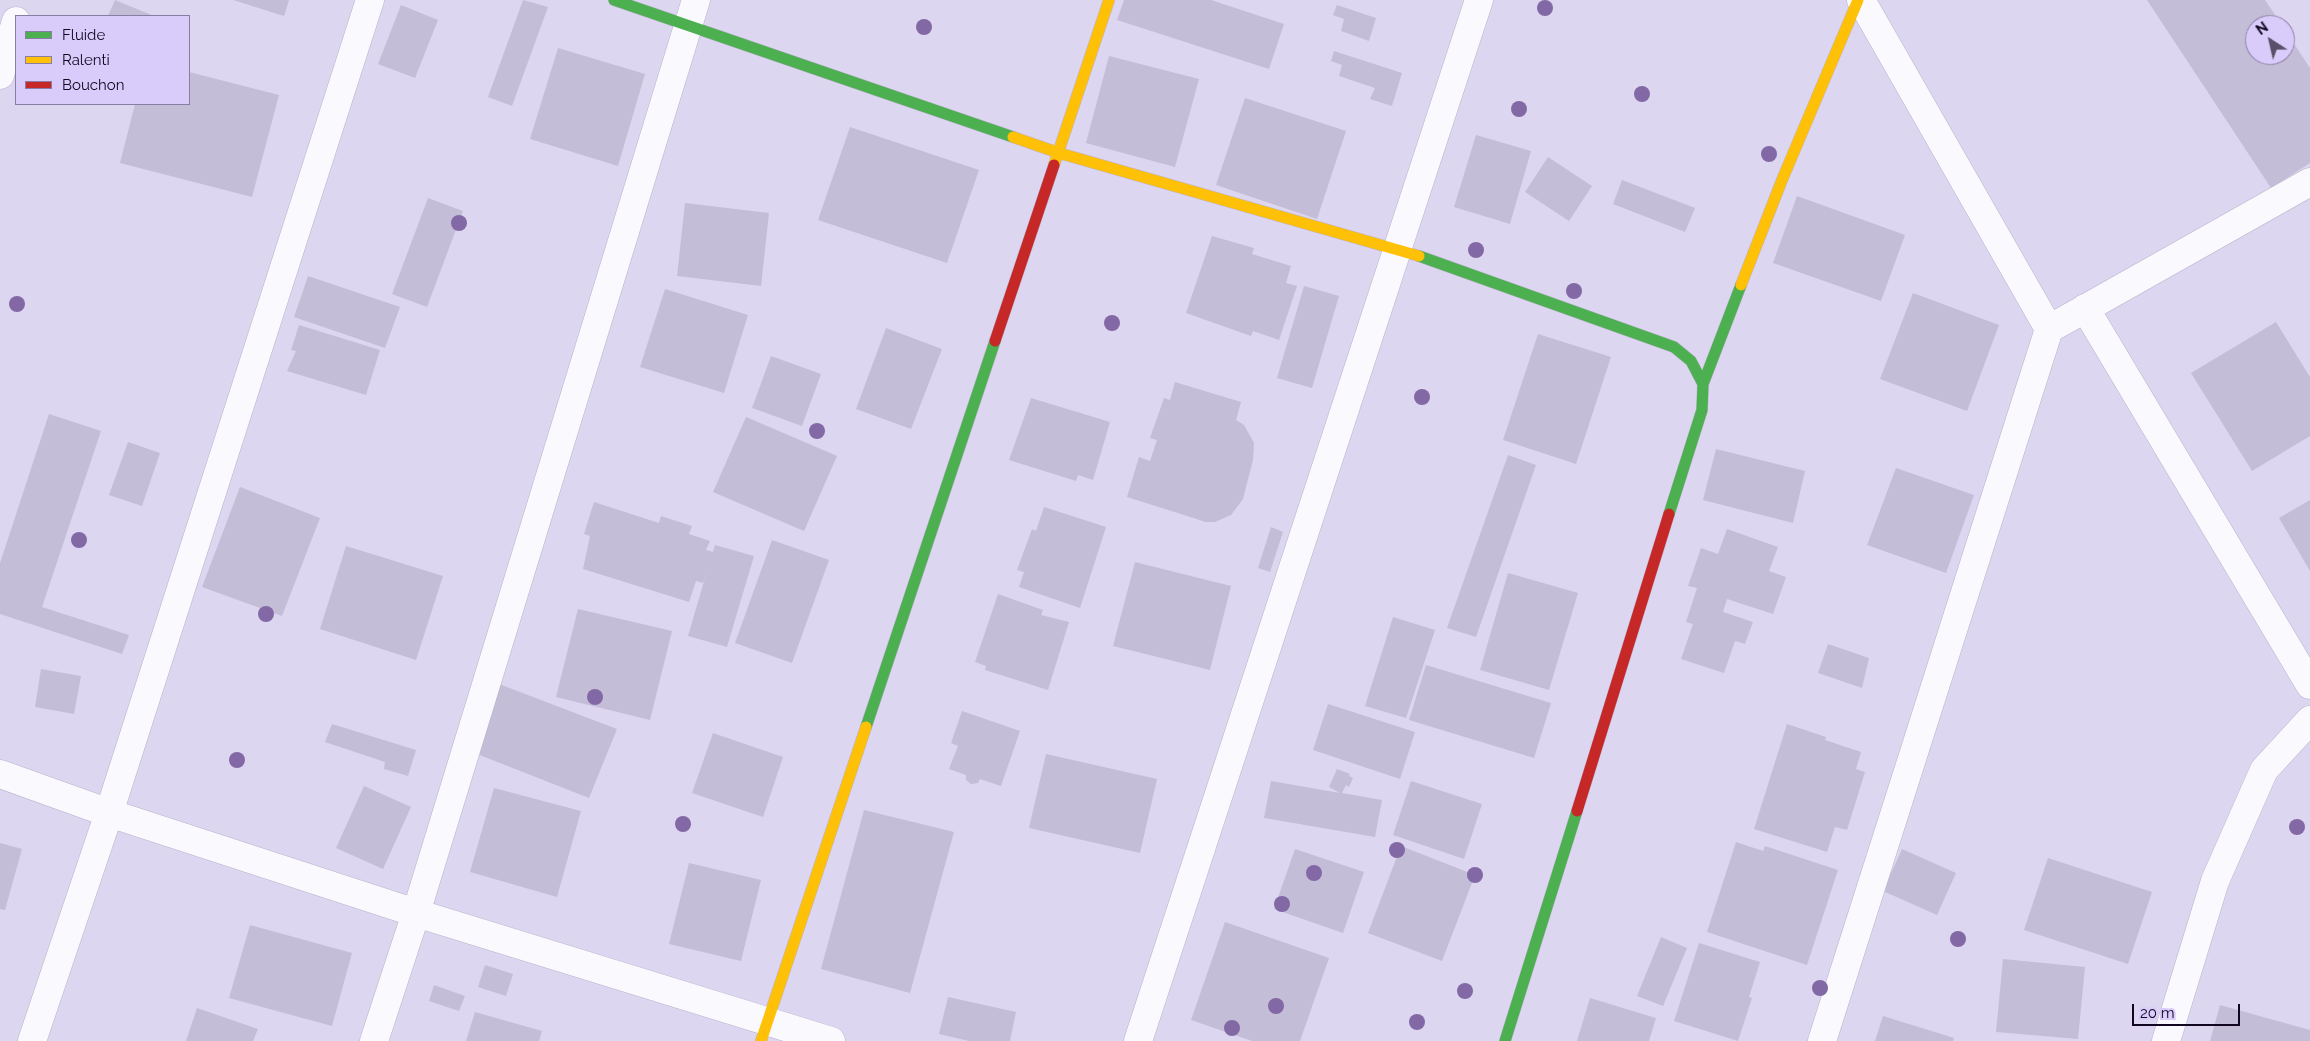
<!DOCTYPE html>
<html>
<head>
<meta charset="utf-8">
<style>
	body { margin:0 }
	#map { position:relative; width:2310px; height:1041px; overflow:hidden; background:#ddd6f0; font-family:Raleway,sans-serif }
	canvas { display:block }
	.legend { position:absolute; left:15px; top:15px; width:175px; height:90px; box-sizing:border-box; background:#d9ccfa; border:1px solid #897da3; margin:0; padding:6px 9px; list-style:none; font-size:15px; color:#110721 }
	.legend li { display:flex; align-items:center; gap:10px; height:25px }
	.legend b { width:25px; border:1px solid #897da3 }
	.north { position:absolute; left:2245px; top:15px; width:50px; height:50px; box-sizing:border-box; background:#d9ccfa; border:1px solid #897da3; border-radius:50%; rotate:325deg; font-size:14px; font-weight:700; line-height:20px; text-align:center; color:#110721 }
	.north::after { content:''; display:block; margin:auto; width:18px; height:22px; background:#584f69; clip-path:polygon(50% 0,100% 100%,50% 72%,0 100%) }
	.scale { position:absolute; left:2132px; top:1004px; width:108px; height:22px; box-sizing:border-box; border:2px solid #110721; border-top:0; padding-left:6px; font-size:15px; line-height:18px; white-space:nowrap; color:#110721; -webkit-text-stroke:4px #d9ccfa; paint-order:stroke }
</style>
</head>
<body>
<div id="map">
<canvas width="2310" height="1041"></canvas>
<ul class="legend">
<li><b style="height:6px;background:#4caf50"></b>Fluide</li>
<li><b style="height:6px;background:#ffc107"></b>Ralenti</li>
<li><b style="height:6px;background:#c62828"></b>Bouchon</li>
</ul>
<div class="north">N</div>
<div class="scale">20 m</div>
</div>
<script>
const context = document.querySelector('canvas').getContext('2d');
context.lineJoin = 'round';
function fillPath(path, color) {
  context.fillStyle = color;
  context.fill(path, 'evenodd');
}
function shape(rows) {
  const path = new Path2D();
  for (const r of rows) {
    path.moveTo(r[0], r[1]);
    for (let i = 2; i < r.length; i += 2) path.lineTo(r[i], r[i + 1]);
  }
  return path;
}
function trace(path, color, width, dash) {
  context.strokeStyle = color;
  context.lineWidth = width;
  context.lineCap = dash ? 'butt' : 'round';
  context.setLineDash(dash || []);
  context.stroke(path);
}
const building = shape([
	[115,0,154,16,108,16],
	[233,0,289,0,284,16],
	[523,0,548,7,512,106,488,97],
	[1124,0,1211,0,1284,24,1269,69,1117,20],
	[2147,0,2265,0,2282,25,2255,25,2255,55,2285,55,2285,30,2310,68,2310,163,2271,188],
	[401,5,438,20,415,78,378,64],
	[1337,5,1376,18,1369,41,1341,31,1344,19,1333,15],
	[558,48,645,74,618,166,530,139],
	[1334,51,1402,73,1392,106,1370,99,1375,88,1339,76,1342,65,1331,61],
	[1109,56,1199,79,1175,167,1086,143],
	[189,72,279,95,252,197,120,163,135,104,189,104],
	[1245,98,1346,131,1317,219,1216,185],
	[850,127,979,170,947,263,818,220],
	[1476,135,1531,151,1510,224,1454,207],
	[1548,157,1592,186,1569,221,1525,192],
	[1622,180,1695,208,1685,232,1613,204],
	[1797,196,1905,235,1881,301,1773,263],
	[428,198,463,211,427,307,392,294],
	[685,203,769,213,761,286,677,276],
	[1212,236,1254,248,1252,254,1291,266,1286,283,1297,286,1279,340,1253,331,1251,336,1186,313],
	[308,276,400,307,385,348,294,317],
	[1304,286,1339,296,1312,388,1277,378],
	[665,289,748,315,724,393,640,367],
	[1913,293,1999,325,1967,411,1880,379],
	[2276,322,2310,377,2310,436,2252,471,2191,373],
	[299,325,380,350,366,395,287,371,296,351,291,350],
	[886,328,942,349,911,429,856,409],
	[1538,334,1611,357,1576,464,1503,440],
	[771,356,821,374,802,426,752,408],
	[1175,382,1241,402,1236,420,1244,425,1254,443,1253,460,1243,499,1231,515,1215,522,1206,522,1127,497,1139,457,1150,461,1157,440,1150,438,1164,398,1170,400],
	[1031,398,1110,422,1093,480,1078,475,1076,481,1009,460],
	[49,414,101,431,42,607,129,635,122,654,0,614,0,563],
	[746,417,837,456,804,531,713,492],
	[128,442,160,453,142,506,109,495],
	[1716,449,1805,471,1793,523,1703,500],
	[1508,455,1536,465,1476,637,1447,628],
	[1896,468,1974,495,1946,573,1867,545],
	[240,487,320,518,282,616,202,587],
	[2310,500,2310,571,2279,518],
	[594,502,659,523,661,516,692,526,689,534,710,541,706,550,713,552,715,545,754,556,727,647,688,636,707,571,703,583,696,581,689,602,583,569,590,536,584,534],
	[1044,507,1106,527,1080,608,1019,587,1024,572,1017,570,1032,529,1036,531],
	[1271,527,1283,532,1270,572,1258,568],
	[1727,529,1778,547,1769,571,1786,577,1773,614,1727,599,1723,612,1753,622,1745,644,1735,641,1724,673,1681,659,1693,624,1686,622,1697,588,1688,586,1701,548,1718,554],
	[772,540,829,560,792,663,735,643],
	[346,546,443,576,416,660,320,629],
	[1135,562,1231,586,1210,670,1113,646],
	[1508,573,1578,593,1549,690,1480,670],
	[998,594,1043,610,1041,615,1069,622,1048,690,985,670,986,666,975,662],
	[578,609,672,631,650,720,556,697],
	[1393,617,1435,630,1406,718,1365,706],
	[1828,644,1869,658,1862,688,1818,673],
	[1426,665,1551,703,1534,758,1409,720],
	[41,669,81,676,74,714,35,707],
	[499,684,617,729,589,798,472,752],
	[1328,704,1415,732,1400,779,1313,750],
	[962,711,1020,731,1001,786,980,779,978,783,971,784,966,780,966,775,949,769,958,746,951,743],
	[332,724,416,750,408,776,384,769,385,762,325,742],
	[1787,724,1826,737,1825,740,1861,752,1856,769,1865,772,1847,830,1835,827,1827,852,1754,829],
	[713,733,783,757,763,817,692,793],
	[1046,754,1157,779,1140,853,1029,828],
	[1337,769,1350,774,1349,776,1353,778,1349,787,1346,785,1342,793,1382,800,1375,837,1264,818,1271,781,1340,793,1329,787],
	[1411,781,1482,804,1464,859,1393,835],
	[364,786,411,807,383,869,336,848],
	[494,788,581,811,557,897,470,872],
	[864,810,954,832,910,993,821,969],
	[1736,842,1763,851,1765,846,1838,870,1807,965,1707,932],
	[0,843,22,849,5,910,0,909],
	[1401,846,1475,875,1442,961,1368,933],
	[1295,849,1364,872,1343,933,1274,909],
	[1902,849,1956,873,1937,915,1883,891],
	[2048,858,2152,892,2128,964,2024,930],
	[689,863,761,880,741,961,669,944],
	[1225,922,1329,958,1300,1041,1252,1041,1191,1020],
	[250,925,352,953,332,1026,229,998],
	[1661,937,1687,948,1663,1006,1637,996],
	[1699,943,1760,962,1749,997,1752,998,1738,1041,1674,1021],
	[2003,959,2085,967,2078,1039,1996,1032],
	[485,965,513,974,506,996,478,987],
	[434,985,465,996,459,1011,429,1001],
	[948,997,1016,1012,1010,1041,969,1041,939,1034],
	[1590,998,1656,1018,1649,1041,1577,1041],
	[2220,1005,2310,1030,2310,1041,2210,1041],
	[197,1008,258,1029,253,1041,186,1041],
	[475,1012,542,1031,539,1041,466,1041],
	[1883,1016,1954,1038,1953,1041,1875,1041]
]);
const street = shape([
	[1861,0,2049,329],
	[0,75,16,21],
	[2085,308,2310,685],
	[0,774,109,813,416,913,831,1041],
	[32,1041,109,813,370,0],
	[374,1041,416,913,696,0],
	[1138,1041,1479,0],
	[1822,1041,2049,329,2310,182],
	[2166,1041,2215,881,2264,770,2310,720]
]);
const fast = shape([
	[614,0,1013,137],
	[1419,256,1674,347,1691,361,1703,384],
	[1669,514,1702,410,1703,384,1741,285],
	[866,727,995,341],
	[1505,1041,1577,811]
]);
const slow = shape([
	[1013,137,1059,153,1419,256],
	[1054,165,1109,0],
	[1741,285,1782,180,1858,0],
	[761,1041,866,727]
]);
const jam = shape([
	[995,341,1054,165],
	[1577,811,1669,514]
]);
const trees = [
	[1545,8],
	[924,27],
	[1642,94],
	[1519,109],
	[1769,154],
	[459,223],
	[1476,250],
	[1574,291],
	[17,304],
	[1112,323],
	[1422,397],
	[817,431],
	[79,540],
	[266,614],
	[595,697],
	[237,760],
	[683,824],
	[2297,827],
	[1397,850],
	[1314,873],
	[1475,875],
	[1282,904],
	[1958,939],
	[1820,988],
	[1465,991],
	[1276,1006],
	[1417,1022],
	[1232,1028]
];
fillPath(building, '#c4bdd7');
trace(street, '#bab2cc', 29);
trace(fast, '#bab2cc', 12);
trace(slow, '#bab2cc', 12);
trace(jam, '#bab2cc', 12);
trace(street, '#faf9fd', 28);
trace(fast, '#4caf50', 11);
trace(slow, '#ffc107', 11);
trace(jam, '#c62828', 11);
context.fillStyle = '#8268a4';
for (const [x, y] of trees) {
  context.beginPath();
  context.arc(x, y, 8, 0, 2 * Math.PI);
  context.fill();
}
</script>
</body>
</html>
